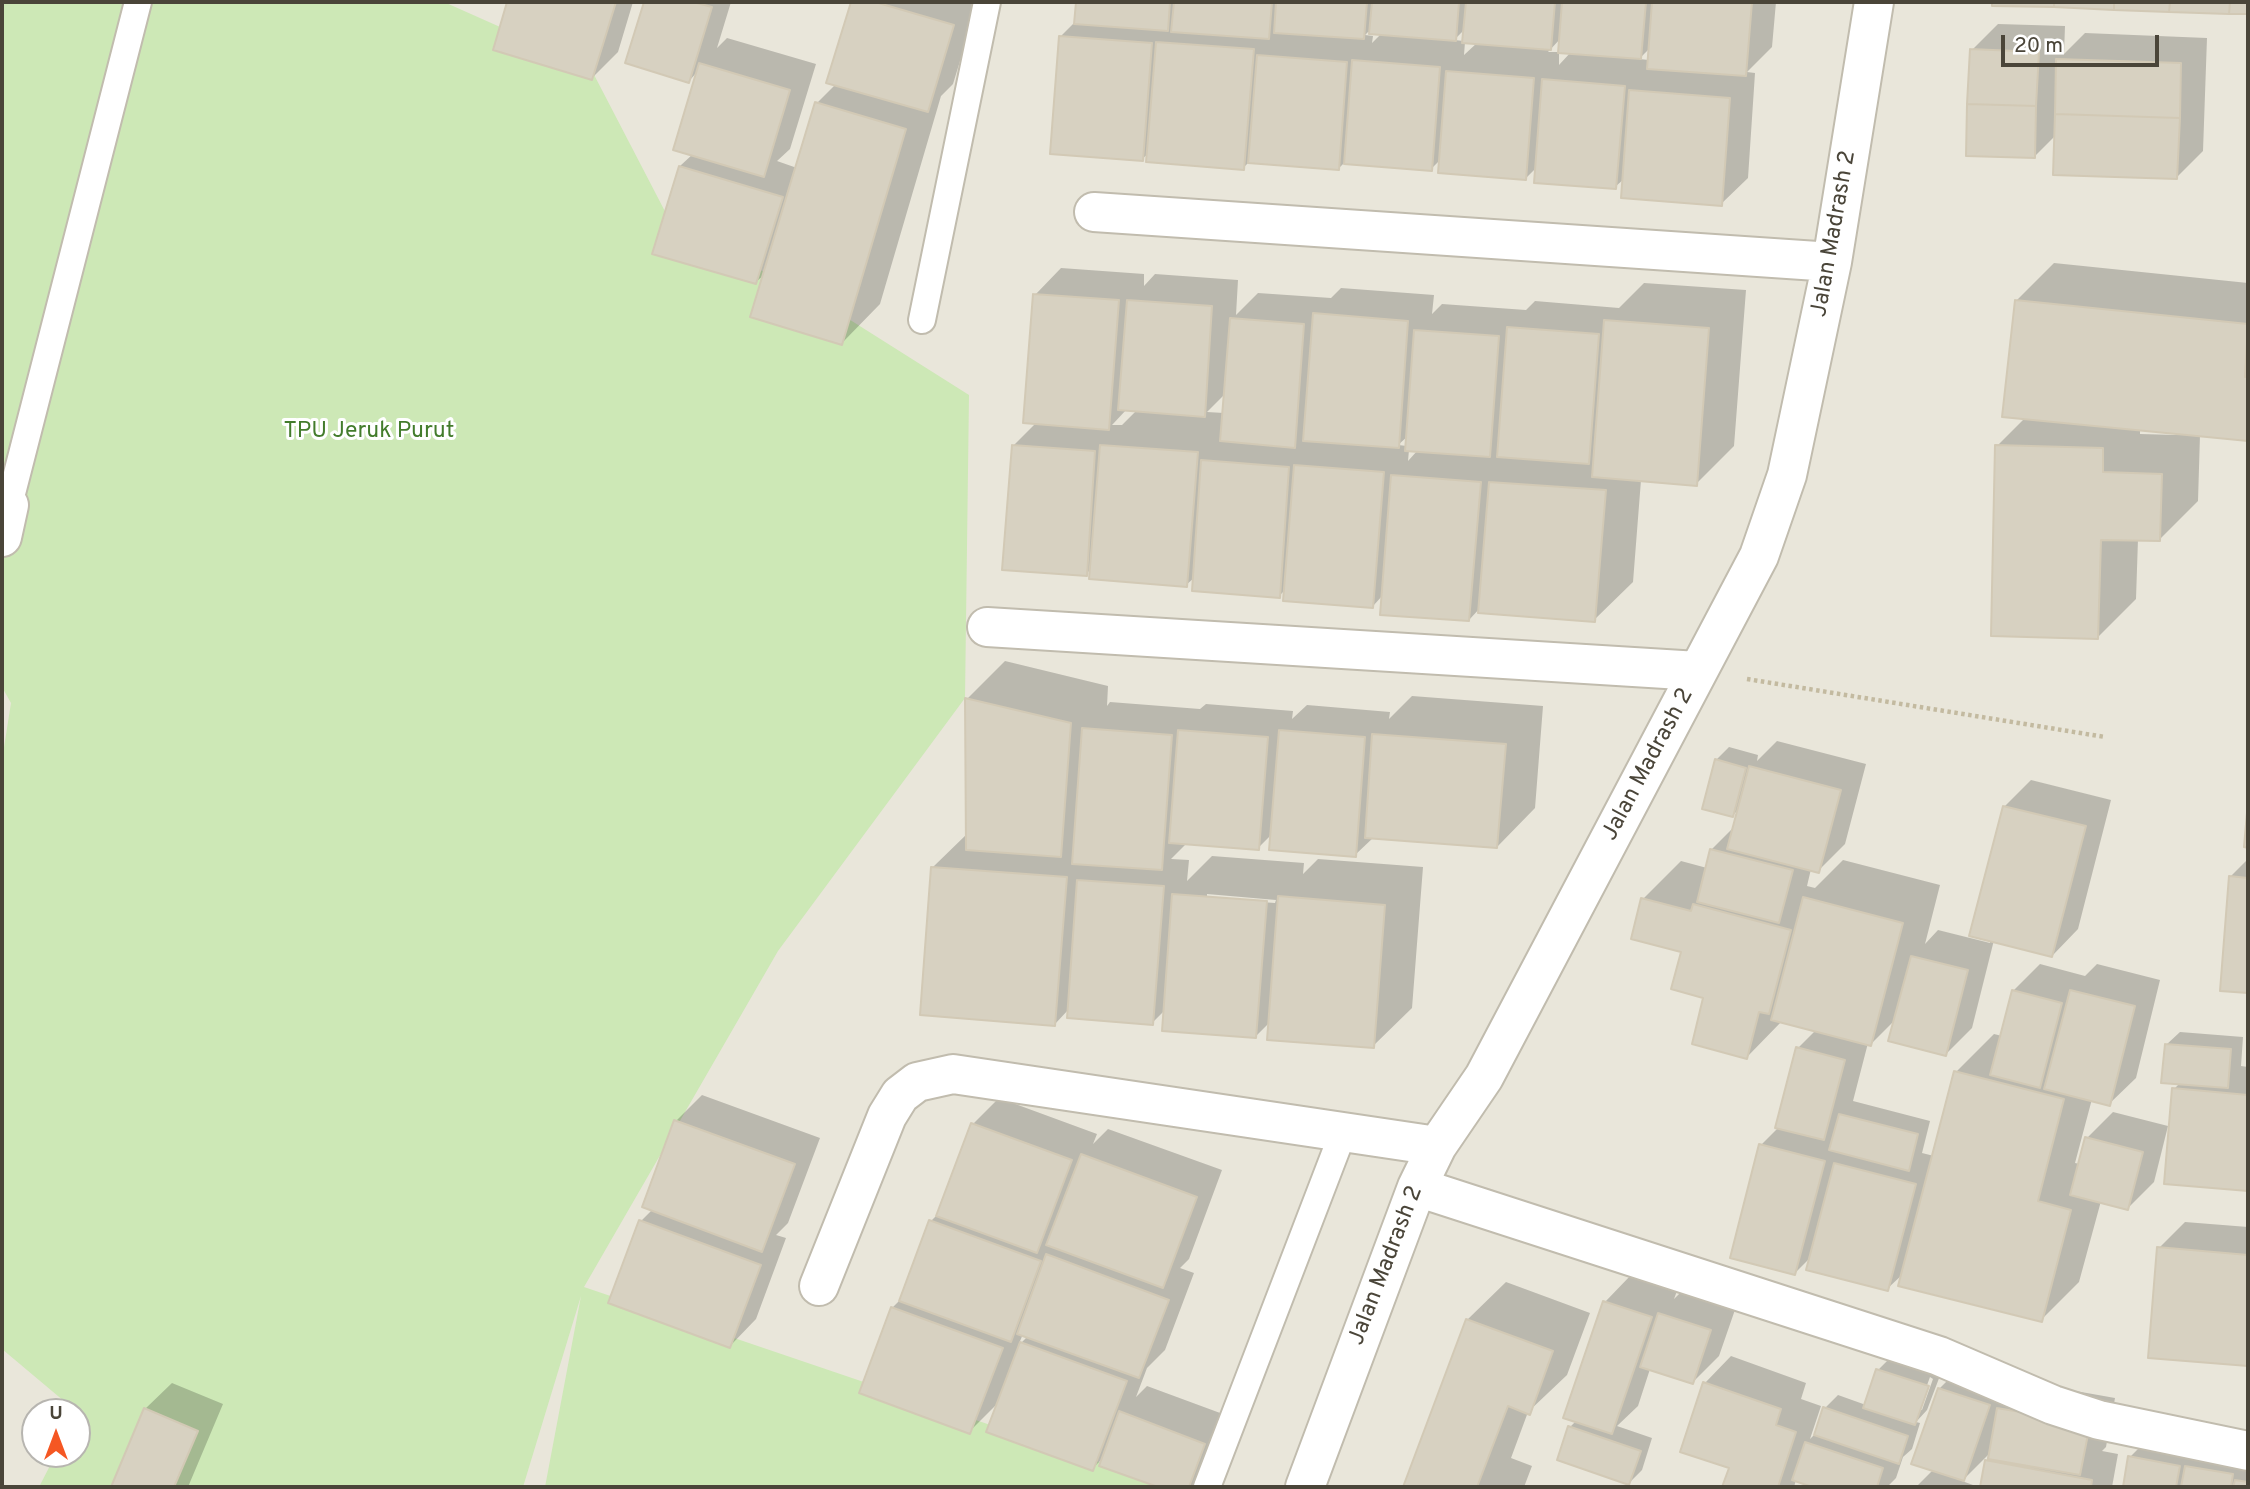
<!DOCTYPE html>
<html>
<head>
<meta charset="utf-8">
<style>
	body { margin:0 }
	#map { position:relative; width:2250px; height:1489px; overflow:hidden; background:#f5f4ec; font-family:Overpass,sans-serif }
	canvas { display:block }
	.frame { position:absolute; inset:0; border:4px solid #4a4539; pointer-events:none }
	.north { position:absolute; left:21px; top:1398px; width:70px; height:70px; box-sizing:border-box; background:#fff; border:2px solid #b7b5b0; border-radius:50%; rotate:0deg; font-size:19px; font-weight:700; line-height:28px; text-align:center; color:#4a4539 }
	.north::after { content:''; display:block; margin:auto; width:24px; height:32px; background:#f55723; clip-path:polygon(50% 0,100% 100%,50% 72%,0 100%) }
	.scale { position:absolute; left:2001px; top:35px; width:158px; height:32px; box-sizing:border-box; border:4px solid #4a4539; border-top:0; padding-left:9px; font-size:21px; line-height:24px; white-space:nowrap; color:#4a4539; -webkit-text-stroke:5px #fff; paint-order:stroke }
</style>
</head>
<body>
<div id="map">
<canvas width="2250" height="1489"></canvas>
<div class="frame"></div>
<div class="north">U</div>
<div class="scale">20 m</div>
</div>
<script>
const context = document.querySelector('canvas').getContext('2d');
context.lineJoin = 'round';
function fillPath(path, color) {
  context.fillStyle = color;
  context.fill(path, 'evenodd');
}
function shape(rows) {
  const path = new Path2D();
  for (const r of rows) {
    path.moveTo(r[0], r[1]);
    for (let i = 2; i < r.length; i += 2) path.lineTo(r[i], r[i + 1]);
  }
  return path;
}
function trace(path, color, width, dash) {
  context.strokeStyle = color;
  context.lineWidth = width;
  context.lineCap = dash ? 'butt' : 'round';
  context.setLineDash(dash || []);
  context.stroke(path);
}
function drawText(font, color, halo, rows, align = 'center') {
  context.font = font + ' Overpass,sans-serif';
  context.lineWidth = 6;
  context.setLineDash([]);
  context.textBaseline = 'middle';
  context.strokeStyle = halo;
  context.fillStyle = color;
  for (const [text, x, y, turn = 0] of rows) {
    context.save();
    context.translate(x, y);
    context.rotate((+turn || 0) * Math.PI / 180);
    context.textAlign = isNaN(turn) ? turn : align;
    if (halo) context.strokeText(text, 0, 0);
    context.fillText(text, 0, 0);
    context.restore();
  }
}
const residential = shape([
	[2,2,2248,2,2248,1487,2,1487],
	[35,1412,77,1412,77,1454,35,1454]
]);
const green = shape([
	[2,2,444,2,590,67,670,221,836,311,969,395,965,698,778,951,584,1287,1173,1487,545,1487,581,1296,523,1487,39,1487,56,1454,77,1454,77,1412,2,1349,2,760,11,703,2,687]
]);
const shadow = shape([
	[509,2,633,2,618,52,592,78,495,49],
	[646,2,731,2,717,48,727,38,816,64,790,149,777,161,797,168,817,103,836,84,829,81,852,2,978,2,953,84,941,96,880,304,842,343,766,273,756,282,680,166,693,154,698,71,689,81,628,62],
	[1078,2,1776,2,1772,47,1747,72,1755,73,1748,178,1721,204,1625,178,1615,187,1537,167,1525,179,1441,159,1431,169,1345,162,1339,168,1250,161,1243,168,1149,153,1142,159,1060,37,1076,21],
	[1465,29,1464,41,1454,40],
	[1368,32,1382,33,1372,43,1373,36,1365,35],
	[1561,38,1571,52,1559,65,1559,52,1548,52],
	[1465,42,1477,43,1464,55],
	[1650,48,1649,60,1639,59],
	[1994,2,2248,2,2248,12,1994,4],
	[1998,24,2065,26,2064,54,2085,33,2207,38,2203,151,2176,178,2056,135,2035,156,1972,50],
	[2054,263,2248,283,2248,440,2200,435,2198,501,2160,539,2138,539,2136,599,2098,637,1997,446,2025,418,2016,301],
	[2140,429,2177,433,2176,435,2140,434],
	[1061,268,1144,274,1144,286,1155,274,1238,280,1236,315,1258,293,1331,298,1341,288,1434,295,1432,314,1442,304,1526,310,1535,301,1619,308,1644,283,1746,290,1734,446,1696,484,1641,480,1633,582,1594,620,1480,608,1469,620,1383,595,1373,606,1286,589,1279,596,1194,578,1186,585,1092,568,1086,574,1013,446,1037,422,1035,295],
	[1226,393,1224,413,1207,412],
	[1127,409,1137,410,1122,425,1112,425],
	[1408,436,1407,446,1398,445],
	[1409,450,1418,450,1408,461],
	[1005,661,1108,686,1107,706,1110,702,1200,709,1206,704,1293,711,1292,719,1307,705,1390,712,1389,719,1412,696,1543,706,1535,808,1497,847,1374,837,1355,855,1272,834,1258,848,1187,843,1171,859,1189,860,1187,881,1212,856,1304,863,1303,874,1318,859,1423,867,1412,1008,1373,1046,1270,1022,1256,1036,1165,1010,1152,1023,1069,1009,1055,1024,933,867,968,833,967,699],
	[1207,894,1276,900,1275,903,1207,898],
	[1777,741,1866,764,1845,844,1818,871,1811,869,1807,886,1815,888,1843,860,1940,885,1925,944,1938,930,1990,943,2005,806,2031,780,2111,800,2078,929,2052,956,1994,940,1972,1028,1946,1054,1896,1019,1871,1044,1868,1043,1853,1101,1930,1121,1922,1153,1934,1156,1956,1072,1994,1034,2002,1036,2013,991,2040,964,2085,976,2097,964,2160,980,2136,1078,2109,1104,2092,1099,2075,1163,2080,1164,2087,1138,2113,1112,2168,1126,2154,1182,2128,1208,2101,1201,2079,1282,2041,1320,1904,1273,1887,1289,1811,1257,1795,1273,1761,1145,1779,1127,1798,1048,1816,1030,1782,1021,1747,1057,1706,996,1683,951,1643,899,1681,861,1707,868,1711,850,1735,826,1740,808,1733,815,1716,760,1729,747,1758,755,1757,761],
	[2248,859,2248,991,2222,989,2230,877],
	[2180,1032,2243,1037,2241,1066,2248,1067,2248,1189,2166,1183,2174,1089,2180,1083,2166,1045],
	[702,1095,820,1138,788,1223,776,1235,786,1238,756,1319,730,1346,641,1221,653,1209,676,1121],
	[999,1098,1097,1134,1093,1144,1108,1129,1222,1170,1189,1259,1180,1268,1194,1273,1165,1350,1147,1368,1136,1397,1147,1386,1231,1417,1211,1469,1193,1487,1164,1487,1101,1465,1104,1457,1092,1469,999,1402,969,1432,892,1308,901,1299,931,1221,939,1213,973,1124],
	[1023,1334,1028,1336,1018,1346],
	[2185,1222,2248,1227,2248,1365,2150,1357,2159,1248],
	[1631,1275,1677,1291,1674,1299,1686,1287,1737,1304,1719,1356,1693,1382,1650,1369,1638,1406,1617,1426,1652,1438,1642,1470,1629,1483,1570,1427,1576,1421,1605,1302],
	[1506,1282,1590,1313,1567,1375,1528,1412,1511,1458,1532,1466,1524,1487,1405,1487,1467,1320],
	[1731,1356,1806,1383,1801,1399,1821,1406,1810,1439,1816,1433,1825,1408,1838,1395,1866,1405,1878,1370,1891,1357,1941,1373,1927,1410,1916,1422,1920,1423,1912,1449,1903,1457,1896,1478,1887,1487,1818,1487,1796,1480,1794,1487,1724,1487,1731,1467,1705,1383],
	[1930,1377,1933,1379,1922,1410,1918,1410],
	[1965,1363,2025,1382,2115,1398,2106,1447,2102,1451,2118,1454,2112,1487,1982,1487,1988,1455,1962,1481,1973,1485,1972,1487,1916,1487,1934,1469,1939,1389],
	[172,1383,223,1404,188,1487,113,1487,145,1409],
	[2156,1431,2248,1447,2248,1487,2124,1487,2130,1457]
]);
const building = shape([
	[507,2,616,2,592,80,493,50,507,2],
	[644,2,693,2,712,7,689,83,625,63,644,2],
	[851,2,875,2,954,25,928,112,826,83,851,2],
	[1076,2,1170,2,1168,31,1074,24,1076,2],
	[1174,2,1272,2,1269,39,1171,32,1174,2],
	[1276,2,1367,2,1364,39,1274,33,1276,2],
	[1372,2,1459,2,1456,41,1369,34,1372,2],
	[1466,2,1555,2,1551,50,1462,43,1466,2],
	[1562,2,1646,2,1641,59,1558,53,1562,2],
	[1652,2,1752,2,1746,76,1647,69,1652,2],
	[1992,2,2054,2,2054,7,1992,6,1992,2],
	[2054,2,2114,2,2114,10,2054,7,2054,2],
	[2114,2,2170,2,2169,12,2114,10,2114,2],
	[2170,2,2230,2,2229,14,2169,12,2170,2],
	[2230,2,2248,2,2248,14,2229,14,2230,2],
	[1059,36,1152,43,1143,161,1050,154,1059,36],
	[1156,42,1254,49,1244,170,1146,162,1156,42],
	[1970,49,2039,52,2036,106,1967,104,1970,49],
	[1257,55,1347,62,1339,170,1248,163,1257,55],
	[2056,59,2181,63,2180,118,2055,114,2056,59],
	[1352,60,1440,67,1432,171,1344,164,1352,60],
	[699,63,790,90,764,177,673,150,699,63],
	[1446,71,1534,78,1526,180,1438,173,1446,71],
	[1542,79,1625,86,1616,189,1534,183,1542,79],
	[1629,90,1730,98,1722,206,1621,198,1629,90],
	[815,102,906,129,842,345,750,317,815,102],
	[1967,104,2036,106,2035,158,1966,156,1967,104],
	[2055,114,2180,118,2177,179,2053,175,2055,114],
	[679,166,783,197,756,284,652,254,679,166],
	[1033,294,1119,300,1109,430,1023,423,1033,294],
	[1127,300,1212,306,1205,417,1118,410,1127,300],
	[2015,300,2248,324,2245,377,2248,377,2248,441,2002,417,2015,300],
	[1313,313,1408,321,1399,448,1303,441,1313,313],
	[1230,318,1304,324,1295,448,1220,441,1230,318],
	[1604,320,1709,328,1697,486,1592,477,1604,320],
	[1507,327,1599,334,1589,464,1497,457,1507,327],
	[1414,330,1499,336,1490,457,1405,451,1414,330],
	[1012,445,1095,451,1087,576,1002,570,1012,445],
	[1100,445,1198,452,1187,587,1089,579,1100,445],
	[1995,445,2103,448,2103,472,2162,474,2160,541,2101,540,2098,639,1991,636,1995,445],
	[1201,460,1289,467,1280,598,1192,591,1201,460],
	[1294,465,1384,472,1373,608,1283,601,1294,465],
	[1391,475,1481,482,1469,621,1380,615,1391,475],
	[1489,482,1606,490,1595,622,1478,613,1489,482],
	[965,698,1071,723,1061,857,966,850,965,698],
	[1082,728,1172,735,1162,870,1072,864,1082,728],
	[1178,730,1268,737,1259,850,1169,843,1178,730],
	[1279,730,1365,737,1356,857,1269,850,1279,730],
	[1372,734,1506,744,1497,848,1365,838,1372,734],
	[1715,759,1746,768,1733,817,1702,809,1715,759],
	[1749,766,1841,790,1819,873,1727,849,1749,766],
	[2248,801,2248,848,2244,847,2248,801],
	[2003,806,2086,826,2052,957,1969,936,2003,806],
	[1710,849,1793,870,1779,923,1697,902,1710,849],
	[931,867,1067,877,1055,1026,920,1015,931,867],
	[2229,876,2248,878,2248,993,2220,991,2229,876],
	[1077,880,1164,886,1153,1025,1067,1018,1077,880],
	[1172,894,1267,901,1256,1038,1162,1031,1172,894],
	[1278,896,1385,905,1374,1048,1267,1040,1278,896],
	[1803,897,1903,923,1871,1046,1771,1020,1803,897],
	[1641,898,1691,911,1693,904,1791,930,1769,1014,1759,1012,1747,1059,1692,1044,1703,998,1671,989,1681,952,1631,939,1641,898],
	[1911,956,1968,970,1946,1056,1888,1041,1911,956],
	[2012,990,2062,1003,2040,1088,1990,1075,2012,990],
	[2070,990,2135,1006,2110,1106,2044,1089,2070,990],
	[2165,1044,2231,1049,2228,1088,2161,1083,2165,1044],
	[1796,1047,1845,1060,1824,1140,1775,1128,1796,1047],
	[1954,1071,2064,1099,2038,1201,2071,1210,2042,1322,1898,1286,1954,1071],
	[2172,1088,2248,1095,2248,1191,2164,1184,2172,1088],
	[1839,1114,1918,1134,1909,1171,1829,1150,1839,1114],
	[674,1120,795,1164,762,1252,642,1207,674,1120],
	[971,1123,1072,1160,1037,1253,936,1216,971,1123],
	[2085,1137,2143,1152,2128,1210,2070,1195,2085,1137],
	[1759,1144,1825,1161,1795,1275,1730,1258,1759,1144],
	[1081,1154,1197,1197,1163,1288,1046,1245,1081,1154],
	[1834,1163,1916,1184,1888,1291,1806,1270,1834,1163],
	[639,1220,761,1265,730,1348,608,1303,639,1220],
	[929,1220,1041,1261,1011,1342,899,1301,929,1220],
	[2157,1247,2248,1255,2248,1366,2148,1358,2157,1247],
	[1046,1254,1169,1300,1139,1378,1017,1334,1046,1254],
	[1603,1301,1652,1317,1612,1434,1563,1418,1603,1301],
	[891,1307,1003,1348,970,1434,859,1393,891,1307],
	[1658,1313,1711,1330,1693,1384,1640,1367,1658,1313],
	[1466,1319,1553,1351,1530,1415,1508,1406,1477,1487,1403,1487,1466,1319],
	[1020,1342,1127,1381,1093,1471,986,1432,1020,1342],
	[1876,1369,1929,1386,1915,1425,1863,1408,1876,1369],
	[1703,1382,1781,1409,1776,1425,1796,1432,1778,1487,1722,1487,1729,1468,1680,1452,1703,1382],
	[1938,1388,1990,1405,1964,1481,1911,1464,1938,1388],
	[1823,1407,1908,1436,1899,1464,1814,1435,1823,1407],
	[144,1408,198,1431,174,1487,111,1487,144,1408],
	[1997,1408,2090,1424,2080,1475,1988,1459,1997,1408],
	[1119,1411,1205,1444,1189,1487,1158,1487,1099,1466,1119,1411],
	[1568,1426,1641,1451,1629,1485,1557,1460,1568,1426],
	[1805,1442,1883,1468,1877,1487,1812,1487,1792,1480,1805,1442],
	[2128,1456,2180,1466,2176,1487,2123,1487,2128,1456],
	[1985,1460,2092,1480,2091,1487,1980,1487,1985,1460],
	[2185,1466,2233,1474,2231,1487,2181,1487,2185,1466],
	[2235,1480,2248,1482,2248,1487,2233,1487,2235,1480]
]);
const path = shape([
	[1747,679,2105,737]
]);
const lane = shape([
	[922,320,987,2],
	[9,505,138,2],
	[1207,1487,1344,1130]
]);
const street = shape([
	[1094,212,1832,262],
	[2,537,9,505],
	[987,627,1698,671],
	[1417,1187,1939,1356,2053,1405,2099,1420,2248,1451],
	[819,1286,887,1116,900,1095,917,1082,953,1074,1437,1146],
	[1305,1487,1417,1187,1437,1146,1484,1077,1759,556,1787,475,1832,262,1874,2]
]);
const streetNames = [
	["Jalan Madrash 2",1835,234,-80],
	["Jalan Madrash 2",1649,765,-62],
	["Jalan Madrash 2",1387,1266,-69]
];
const parkNames = [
	["TPU Jeruk Purut",369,432]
];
fillPath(residential, '#e9e6da');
fillPath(green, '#cde8b6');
fillPath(shadow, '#0003');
fillPath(building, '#d7d1c1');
trace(building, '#d2c9b5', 2);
trace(lane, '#c1bcae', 30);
trace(street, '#c1bcae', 42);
trace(path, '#c3baa0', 4.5, [3.5, 3.5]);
trace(lane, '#fff', 26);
trace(street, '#fff', 38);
drawText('23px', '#4a4539', '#fff', streetNames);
drawText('23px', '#437c2c', '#fff', parkNames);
</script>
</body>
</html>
